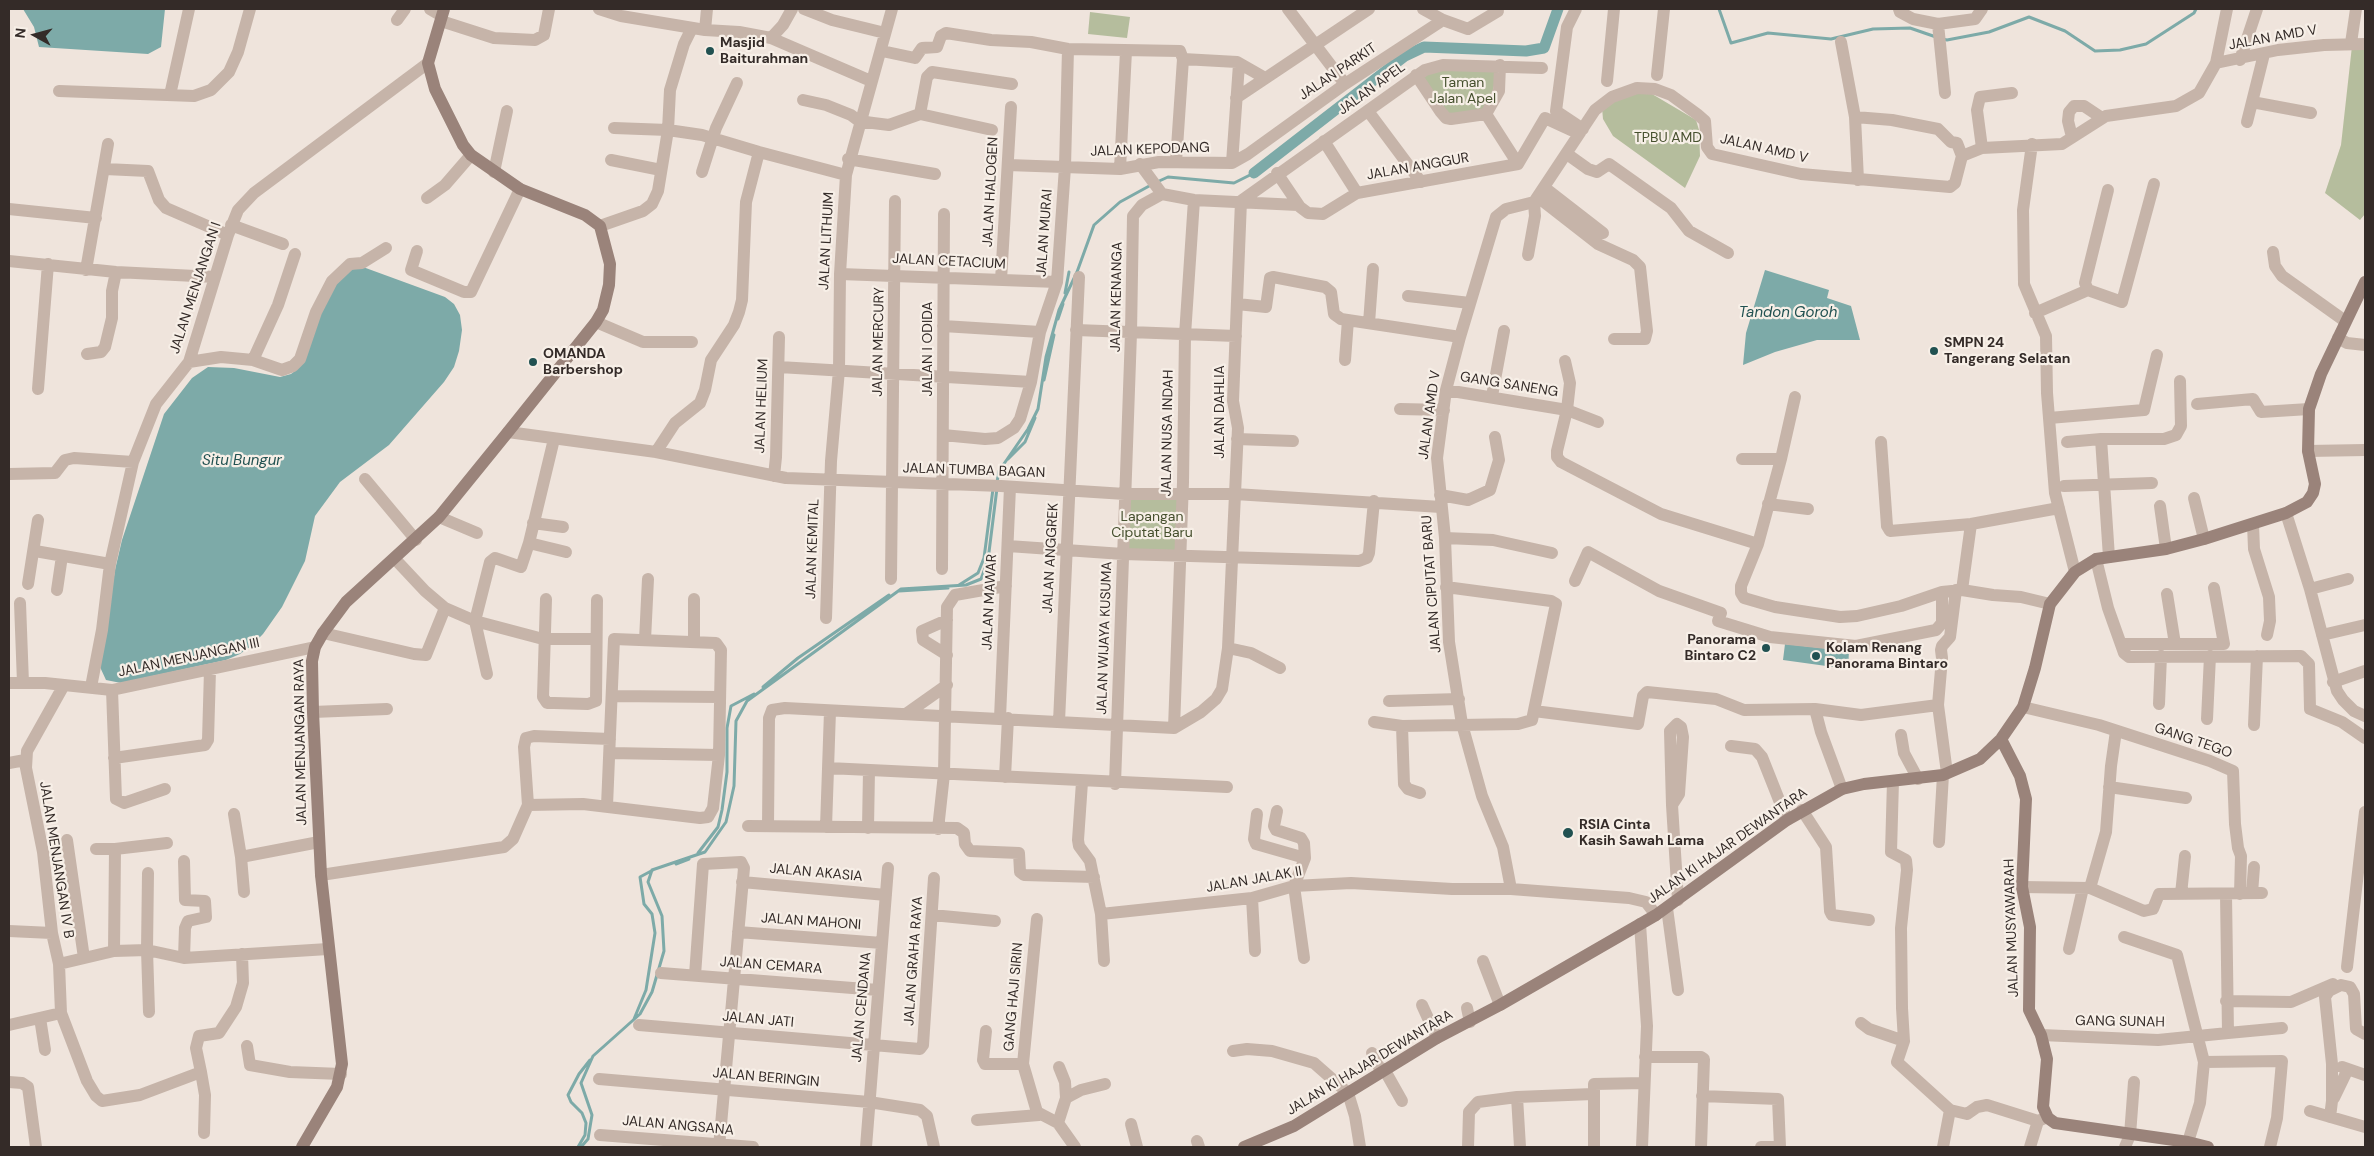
<!DOCTYPE html>
<html>
<head>
<meta charset="utf-8">
<style>
	body { margin:0 }
	#map { position:relative; width:2374px; height:1156px; overflow:hidden; background:#efe4dc; font-family:"DM Sans",sans-serif }
	canvas { display:block }
	.frame { position:absolute; inset:0; border:10px solid #342b28; pointer-events:none }
	.north { position:absolute; left:10px; top:10px; width:50px; height:50px; -webkit-text-stroke:4px #f7efe7; paint-order:stroke; rotate:277deg; font-size:14px; font-weight:700; line-height:20px; text-align:center; color:#342b28 }
	.north::after { content:''; display:block; margin:auto; width:18px; height:22px; background:#342b28; clip-path:polygon(50% 0,100% 100%,50% 72%,0 100%) }
</style>
</head>
<body>
<div id="map">
<canvas width="2374" height="1156"></canvas>
<div class="frame"></div>
<div class="north">N</div>
</div>
<script>
const context = document.querySelector('canvas').getContext('2d');
context.lineJoin = 'round';
function fillPath(path, color) {
  context.fillStyle = color;
  context.fill(path, 'evenodd');
}
function shape(rows) {
  const path = new Path2D();
  for (const r of rows) {
    path.moveTo(r[0], r[1]);
    for (let i = 2; i < r.length; i += 2) path.lineTo(r[i], r[i + 1]);
  }
  return path;
}
function trace(path, color, width, dash) {
  context.strokeStyle = color;
  context.lineWidth = width;
  context.lineCap = dash ? 'butt' : 'round';
  context.setLineDash(dash || []);
  context.stroke(path);
}
function drawText(font, color, halo, rows, align = 'center') {
  context.font = font + ' "DM Sans",sans-serif';
  context.lineWidth = 4.5;
  context.setLineDash([]);
  context.textBaseline = 'middle';
  context.strokeStyle = halo;
  context.fillStyle = color;
  for (const [text, x, y, turn = 0] of rows) {
    context.save();
    context.translate(x, y);
    context.rotate((+turn || 0) * Math.PI / 180);
    context.textAlign = isNaN(turn) ? turn : align;
    if (halo) context.strokeText(text, 0, 0);
    context.fillText(text, 0, 0);
    context.restore();
  }
}
const green = shape([
	[1090,12,1130,17,1127,38,1088,34],
	[2352,46,2365,49,2365,214,2360,220,2325,193,2341,145],
	[1500,65,1486,114,1451,119,1416,75,1453,66],
	[1647,91,1696,120,1699,130,1700,156,1685,188,1613,136,1603,119,1602,108,1625,95],
	[1128,497,1179,499,1176,552,1126,551]
]);
const water = shape([
	[23,9,165,9,161,47,148,54,39,47,34,27],
	[363,267,445,297,454,304,460,315,462,330,459,351,454,367,444,382,389,445,340,482,315,516,305,561,282,607,263,634,251,646,240,654,226,660,121,683,106,680,100,667,115,570,122,540,164,414,192,378,208,367,234,368,280,377,291,374,296,370,333,286,349,270],
	[1765,270,1829,290,1827,298,1851,306,1860,340,1817,340,1775,352,1743,365,1746,333],
	[1785,644,1849,651,1848,669,1783,660]
]);
const stream = shape([
	[1719,9,1731,43,1768,33,1831,39,1873,29,1910,28,1936,37],
	[1942,39,1947,40,1989,32,2029,17,2065,31,2095,51,2120,50,2146,44,2194,13,2196,9],
	[1157,182,1168,177,1234,183,1254,173],
	[1065,293,1069,272],
	[1058,319,1063,304],
	[1044,380,1054,335],
	[1008,459,1025,442,1035,418],
	[997,482,999,471,1028,429,1038,409,1046,357,1059,310,1077,272,1094,225,1120,202,1151,185],
	[959,585,978,573,984,558,993,489],
	[899,591,948,588],
	[763,687,798,658,889,595],
	[698,853,718,827,722,810,727,772,727,728,731,706,754,694],
	[676,864,689,859],
	[634,1019,646,990,655,933,652,914,644,904,640,877,653,870],
	[578,1147,585,1135,586,1123,582,1113,571,1102,568,1095,579,1074,590,1060],
	[581,1147,588,1139,592,1115,581,1083,593,1056,640,1014,652,992,664,951,662,916,648,882,652,870,705,852,726,822,734,786,736,721,747,701,901,589,966,585,981,579,988,560,997,488]
]);
const canal = shape([
	[1254,173,1405,56,1424,47,1526,51,1544,48,1558,9]
]);
const street = shape([
	[430,9,442,16],
	[599,9,621,16,705,30,739,32,771,38,871,81],
	[804,9,832,20,885,33],
	[1288,9,1345,84],
	[1423,9,1443,20,1468,29,1498,11,1496,9],
	[1576,9,1567,27,1556,111,1583,129],
	[1899,9,1900,12,1913,19,1938,24,1975,19,1982,9],
	[397,20,405,9],
	[441,21,494,38,535,40,544,35,549,9],
	[1938,24,1945,93],
	[705,30,707,9],
	[771,38,783,25,792,9],
	[1841,42,1855,117,1858,180],
	[2351,43,2356,9],
	[882,51,915,58,922,48,937,47,941,36,946,33,991,40,1031,42,1068,49,1180,51,1183,59,1176,162],
	[1183,59,1237,62,1265,78],
	[2240,60,2257,9],
	[2216,63,2278,50,2324,45,2365,44],
	[1416,75,1440,111,1446,118,1451,119,1486,114,1499,91,1500,65],
	[1657,75,1664,9],
	[1607,81,1614,9],
	[59,91,194,96,211,90,229,72,238,52,250,9],
	[170,95,189,9],
	[1236,98,1369,9],
	[803,100,826,105,851,115,859,121,873,123,889,125,920,114,992,130],
	[2252,102,2311,113],
	[1368,111,1421,182],
	[920,114,927,77,932,72,1012,84],
	[1486,114,1518,164],
	[1855,117,1892,120,1938,129,1951,142,1957,143,1962,156],
	[2247,122,2264,54],
	[614,128,668,130,702,135,759,152,846,175],
	[2072,137,2068,121,2069,112,2074,106,2084,106,2102,118],
	[1324,141,1357,193],
	[2032,144,2023,210,2024,284,2046,336,2047,393,2055,493,2075,572],
	[1982,148,1977,110,1980,97,2012,93],
	[1567,154,1588,169,1597,172,1609,164,1671,208,1689,231,1728,253],
	[848,159,935,174],
	[611,160,661,170],
	[1232,163,1239,64],
	[1140,164,1162,194],
	[1518,164,1545,118,1571,130],
	[1008,165,1120,169,1159,162,1232,163,1248,154,1345,84,1443,20],
	[105,169,148,171,159,200,166,208,228,235],
	[1120,169,1126,51],
	[494,172,507,111],
	[702,172,716,128,737,83],
	[1277,173,1300,207,1308,213,1323,214,1357,193,1518,164],
	[1545,188,1603,233],
	[427,198,445,185,471,155],
	[1539,198,1598,244,1633,260,1640,267,1647,331,1645,339,1614,339],
	[1241,201,1425,70,1443,65,1542,68],
	[9,209,96,218],
	[231,225,283,244],
	[600,226,643,211,652,204,658,191,668,130,670,90,684,44,692,28],
	[417,251,411,270,464,292,471,292,520,189],
	[2273,252,2275,266,2282,276,2345,321],
	[1528,255,1535,216,1534,202],
	[9,261,116,272,215,277],
	[86,270,108,144],
	[840,274,1057,282],
	[1001,280,1011,107],
	[2088,290,2085,283,2108,190],
	[1408,296,1470,303],
	[1237,304,1266,307,1270,278,1273,277,1325,287,1331,292,1334,314,1341,319,1460,337],
	[2035,313,2088,290,2122,302,2154,184],
	[596,322,643,342,692,342],
	[1369,323,1373,269],
	[943,326,1040,332],
	[1076,330,1236,336],
	[2338,338,2347,343,2365,345],
	[87,354,101,352,105,347,112,318,112,291,116,272],
	[253,360,278,305,295,254],
	[1345,360,1348,320],
	[1565,361,1570,383,1567,410,1598,422],
	[189,362,221,357,253,360,282,370,293,366,300,359,316,312,332,281,350,264,362,263,386,248],
	[779,367,1031,382],
	[38,389,48,264],
	[1446,390,1567,410,1557,451,1557,457,1561,462,1661,514,1758,544],
	[1492,396,1504,331],
	[2197,404,2253,399,2261,412,2309,409],
	[1400,409,1444,410],
	[2049,418,2144,410,2157,355],
	[508,432,656,452,786,478,1001,486,1125,494,1235,494,1441,507],
	[943,435,985,439,998,438,1014,428,1020,419,1031,382,1040,332,1057,282,1065,167,1068,49],
	[1237,439,1293,441],
	[2101,439,2109,557],
	[1881,442,1887,526,1890,531,1971,524,2059,508],
	[2067,442,2101,439,2164,439,2176,435,2181,426,2180,381],
	[2308,451,2365,450],
	[656,452,675,423,700,403,705,390,711,360,734,325,739,312,742,300,746,202,759,152],
	[1742,459,1781,459,1758,544,1741,586,1741,593,1744,598,1775,607,1840,617,1857,616,1901,606,1942,592,1962,590,1993,595,2021,597,2050,604],
	[1781,459,1795,397],
	[9,474,55,473,65,460,74,458,133,462],
	[774,476,776,457,779,337],
	[365,479,416,540],
	[2064,486,2152,483],
	[1440,495,1468,500,1490,490,1499,460,1495,437],
	[2194,498,2204,539],
	[1768,504,1808,509],
	[2160,506,2166,549],
	[2286,513,2310,589,2337,691,2343,700,2354,711,2365,716],
	[439,517,477,533],
	[533,523,563,527],
	[2253,524,2254,549,2269,597,2270,621,2267,635],
	[1445,538,1493,540,1552,553],
	[529,543,566,552],
	[1008,546,1123,554,1359,561,1367,558,1369,553,1374,501],
	[35,551,110,564],
	[395,559,425,591,445,608,475,621,543,639,596,639],
	[2096,559,2108,608,2124,653,2129,657,2301,656,2309,664,2310,709,2342,722,2365,738],
	[942,569,944,214],
	[891,579,895,201],
	[1575,581,1588,552,1659,591,1721,613,1718,621,1770,637,1856,646,1936,630,1942,623,1942,592],
	[28,584,38,520],
	[2310,589,2348,579],
	[57,590,62,556],
	[1962,590,1971,524],
	[2167,594,2175,644],
	[546,599,543,697,547,703,554,703,588,704,596,701,597,600],
	[20,603,23,683],
	[826,618,831,461,839,370,840,274,846,175,892,9],
	[947,620,922,631,923,640,947,655],
	[323,633,414,654,426,655,445,608],
	[2322,635,2365,625],
	[645,640,648,579],
	[694,641,694,599],
	[2121,644,2224,644,2214,588],
	[1228,648,1251,653,1280,668],
	[487,674,475,621,490,562,495,558,521,567,529,543,554,439],
	[2333,682,2365,671],
	[9,683,45,683,112,690,315,647],
	[64,685,27,751,26,768,43,852,52,933,59,964,61,1013,87,1081,96,1096,102,1101,140,1095,201,1072,196,1048,199,1036,219,1033,236,1007,243,983,242,954],
	[91,687,102,630,110,564,133,462,156,404,189,362,228,235,238,210,254,193,428,63],
	[112,690,116,799,124,803,165,789],
	[612,696,720,697],
	[1389,701,1459,699],
	[2159,704,2161,656],
	[2023,707,2099,725,2210,761,2233,771,2235,824,2238,848,2241,856,2240,894],
	[1815,709,1821,732,1842,789],
	[1534,711,1638,724,1643,696,1647,692,1716,699,1744,710,1815,709,1861,715,1938,705],
	[313,712,387,709],
	[906,714,947,685],
	[1000,718,1010,487],
	[2207,719,2210,656],
	[1059,722,1079,277],
	[1374,722,1402,726,1518,724,1532,720,1556,604,1551,601,1446,587],
	[2254,725,2257,656],
	[1402,726,1404,784,1408,789,1420,793],
	[1174,728,1183,482,1185,335,1194,200],
	[1901,735,1904,753,1918,779],
	[1731,746,1755,749,1762,757,1787,820],
	[610,753,719,755],
	[114,758,205,745,208,740,210,670],
	[9,763,25,760],
	[828,768,1227,787],
	[1947,773,1938,705,1942,658,1941,650,1942,646,1950,637,1956,590],
	[1005,777,1008,718],
	[1893,781,1891,852,1906,860,1907,870,1901,928,1902,1008,1904,1041,1897,1062,1950,1110,1967,1114,1977,1107,1987,1105,2038,1121],
	[1082,782,1078,840,1079,846,1090,861,1101,914,1104,961],
	[1115,784,1131,333,1133,216,1142,205,1162,194,1194,200,1298,205],
	[2109,787,2186,798],
	[528,805,583,804,700,818,708,817,713,808,719,755,721,650,716,643,614,639,607,806],
	[1672,805,1679,794,1683,737,1681,727,1677,724,1670,731,1671,769,1672,805,1678,900],
	[1802,810,1826,847,1830,911,1832,915,1869,920],
	[1277,811,1274,826,1276,830,1301,838,1304,843,1305,858,1294,886,1304,958],
	[234,814,241,857],
	[1257,814,1254,839,1256,844,1305,858],
	[748,826,957,828,964,833,965,844,970,851,1019,853,1020,872,1024,875,1094,877],
	[768,826,769,718,772,710,785,708,1174,728,1201,712,1216,699,1222,689,1228,648,1238,428,1233,401,1241,201],
	[826,827,830,711],
	[868,828,869,770],
	[938,829,944,774,947,607,955,595,1006,586],
	[67,840,84,958],
	[1939,842,1943,775],
	[96,849,115,849,167,843],
	[148,873,147,950,149,1012],
	[321,875,504,847,513,839,528,805,524,747,526,738,534,736,610,739],
	[742,882,886,895],
	[2022,887,2090,888,2144,911,2153,909,2159,894,2262,893],
	[2090,888,2106,832,2111,766,2116,731],
	[244,892,241,857,319,842],
	[2252,893,2254,867],
	[2181,894,2185,856],
	[2226,894,2228,1033,2282,1028],
	[1252,898,1255,951],
	[1667,908,1678,990],
	[1101,914,1252,898,1294,886,1351,883,1452,889,1511,889],
	[932,915,995,921],
	[1656,915,1646,902,1629,898,1511,889,1503,847,1482,796,1462,724,1449,642,1445,538,1437,458,1446,390,1460,337,1496,217,1506,209,1534,202,1595,110,1612,97,1637,88,1655,89,1671,95,1697,114,1705,121,1707,147,1712,154,1801,174,1950,187,1955,183,1962,156,1982,148,2062,144,2106,116,2176,106,2199,93,2216,63,2227,9],
	[1037,919,1023,1064,1037,1112,1058,1123,1075,1147],
	[1640,924,1647,1026,1642,1147],
	[9,931,52,933],
	[738,932,882,943],
	[2124,937,2177,955,2204,1062,2200,1103,2188,1142],
	[2069,949,2083,888],
	[114,951,115,849],
	[184,958,185,928,188,921,206,917,205,901,185,900,184,861],
	[1483,961,1500,1005],
	[59,964,114,951,147,950,184,958,328,949],
	[2347,967,2365,812],
	[661,973,878,990],
	[695,975,703,864,741,862,744,868,719,1147],
	[2226,1001,2291,1002,2333,984],
	[1422,1005,1437,1038],
	[1467,1008,1470,1022],
	[40,1018,45,1050],
	[1861,1023,1869,1029,1904,1041],
	[9,1025,61,1013],
	[639,1025,920,1049,923,1045,934,878],
	[986,1031,983,1060,985,1064,1023,1064],
	[2041,1035,2158,1040,2228,1033],
	[247,1046,250,1065,290,1072,341,1074],
	[1233,1051,1247,1049,1272,1051,1314,1063,1348,1093,1355,1116,1360,1147],
	[1372,1053,1381,1071],
	[1645,1057,1701,1057,1704,1059,1701,1147],
	[2204,1062,2282,1061,2277,1118,2270,1147],
	[1059,1067,1065,1082,1066,1098],
	[2342,1067,2365,1075],
	[1384,1069,1402,1101],
	[201,1072,205,1095,204,1133],
	[599,1079,869,1102,920,1110,927,1116,934,1147],
	[9,1082,22,1083,28,1087,36,1147],
	[1702,1096,1778,1099,1780,1147],
	[1517,1097,1520,1147],
	[2334,1098,2348,1069],
	[2310,1111,2365,1127],
	[2330,1117,2332,1101,2332,1064,2325,997,2329,991,2341,985,2350,987,2354,994,2356,1029,2365,1034],
	[977,1120,1039,1115],
	[1058,1123,1066,1098,1081,1090,1105,1084],
	[1131,1124,1137,1147],
	[600,1135,753,1147],
	[1197,1141,1199,1147],
	[866,1147,888,868],
	[1468,1147,1469,1112,1478,1102,1517,1097,1593,1094],
	[1594,1147,1594,1084,1644,1083],
	[1761,1147,1779,1147],
	[1943,1147,1950,1110],
	[2030,1147,2038,1121,2045,1118],
	[2125,1147,2130,1135,2134,1082]
]);
const secondary = shape([
	[2001,739,2020,776,2026,799,2022,887,2030,927,2029,1010,2041,1035,2047,1059,2043,1107,2048,1118,2055,1123,2188,1142,2208,1147],
	[302,1147,337,1087,342,1064,321,875,313,712,312,661,315,647,323,633,346,602,439,517,508,432,596,322,603,310,609,285,610,264,600,226,585,215,520,189,471,155,463,145,435,89,428,63,444,9],
	[1244,1147,1294,1126,1437,1038,1500,1005,1656,915,1787,820,1842,789,1864,784,1943,775,1980,759,2001,739,2023,707,2035,668,2050,604,2075,572,2096,559,2166,549,2204,539,2286,513,2307,502,2313,493,2315,484,2308,451,2309,409,2321,374,2365,282]
]);
const markers = [
	[710,51,5,"#215151"],
	[1934,351,5,"#215151"],
	[533,362,5,"#215151"],
	[1766,648,5,"#215151"],
	[1816,656,5,"#215151"],
	[1568,833,6,"#215151"]
];
const streetNames = [
	["JALAN AMD V",2273,38,-10],
	["JALAN PARKIT",1338,72,-34],
	["JALAN APEL",1372,89,-36],
	["JALAN AMD V",1764,149,13],
	["JALAN KEPODANG",1150,150,-2],
	["JALAN ANGGUR",1418,167,-10],
	["JALAN HALOGEN",991,192,-87],
	["JALAN MURAI",1045,233,-86],
	["JALAN LITHUIM",827,241,-87],
	["JALAN CETACIUM",949,262,3],
	["JALAN MENJANGAN I",196,288,-72],
	["JALAN KENANGA",1117,297,-89],
	["JALAN MERCURY",879,342,-89],
	["JALAN I ODIDA",928,349,-90],
	["GANG SANENG",1509,385,9],
	["JALAN HELIUM",762,406,-88],
	["JALAN DAHLIA",1220,412,-90],
	["JALAN AMD V",1430,415,-82],
	["JALAN NUSA INDAH",1168,433,-89],
	["JALAN TUMBA BAGAN",974,471,2],
	["JALAN KEMITAL",813,549,-88],
	["JALAN ANGGREK",1051,558,-87],
	["JALAN CIPUTAT BARU",1432,584,-94],
	["JALAN MAWAR",990,602,-87],
	["JALAN WIJAYA KUSUMA",1105,638,-88],
	["JALAN MENJANGAN III",189,658,-12],
	["GANG TEGO",2193,741,19],
	["JALAN MENJANGAN RAYA",301,742,-91],
	["JALAN KI HAJAR DEWANTARA",1728,846,-35],
	["JALAN MENJANGAN IV B",56,860,81],
	["JALAN AKASIA",816,873,5],
	["JALAN JALAK II",1254,880,-10],
	["JALAN MAHONI",811,922,4],
	["JALAN MUSYAWARAH",2012,928,-92],
	["JALAN GRAHA RAYA",914,961,-86],
	["JALAN CEMARA",771,966,4],
	["GANG HAJI SIRIN",1014,997,-85],
	["JALAN CENDANA",862,1007,-85],
	["JALAN JATI",758,1020,5],
	["GANG SUNAH",2120,1022,1],
	["JALAN KI HAJAR DEWANTARA",1370,1063,-31],
	["JALAN BERINGIN",766,1078,5],
	["JALAN ANGSANA",678,1126,5]
];
const poiNames = [
	["Masjid",720,43],
	["Baiturahman",720,59],
	["SMPN 24",1944,343],
	["Tangerang Selatan",1944,359],
	["OMANDA",543,354],
	["Barbershop",543,370],
	["Panorama",1756,640,"right"],
	["Bintaro C2",1756,656,"right"],
	["Kolam Renang",1826,648],
	["Panorama Bintaro",1826,664],
	["RSIA Cinta",1579,825],
	["Kasih Sawah Lama",1579,841]
];
const parkNames = [
	["Taman",1463,83],
	["Jalan Apel",1463,99],
	["TPBU AMD",1668,138],
	["Lapangan",1152,517],
	["Ciputat Baru",1152,533]
];
const waterNames = [
	["Tandon Goroh",1788,313],
	["Situ Bungur",242,461]
];
fillPath(green, '#b5bd9d');
fillPath(water, '#7daaa8');
trace(stream, '#7daaa8', 3);
trace(canal, '#7daaa8', 11);
trace(street, '#c6b4a9', 12);
trace(secondary, '#9a837a', 12);
for (const [x, y, r, color] of markers) {
  const dot = new Path2D();
  dot.arc(x, y, r, 0, 2 * Math.PI);
  context.fillStyle = color;
  context.fill(dot);
  trace(dot, '#f7efe7', 2);
}
drawText('14px', '#342b28', '#f7efe7', streetNames);
drawText('bold 14px', '#342b28', '#f7efe7', poiNames, 'left');
drawText('14px', '#46502e', '#f7efe7', parkNames);
drawText('italic 15px', '#215151', '#f7efe7', waterNames);
</script>
</body>
</html>
